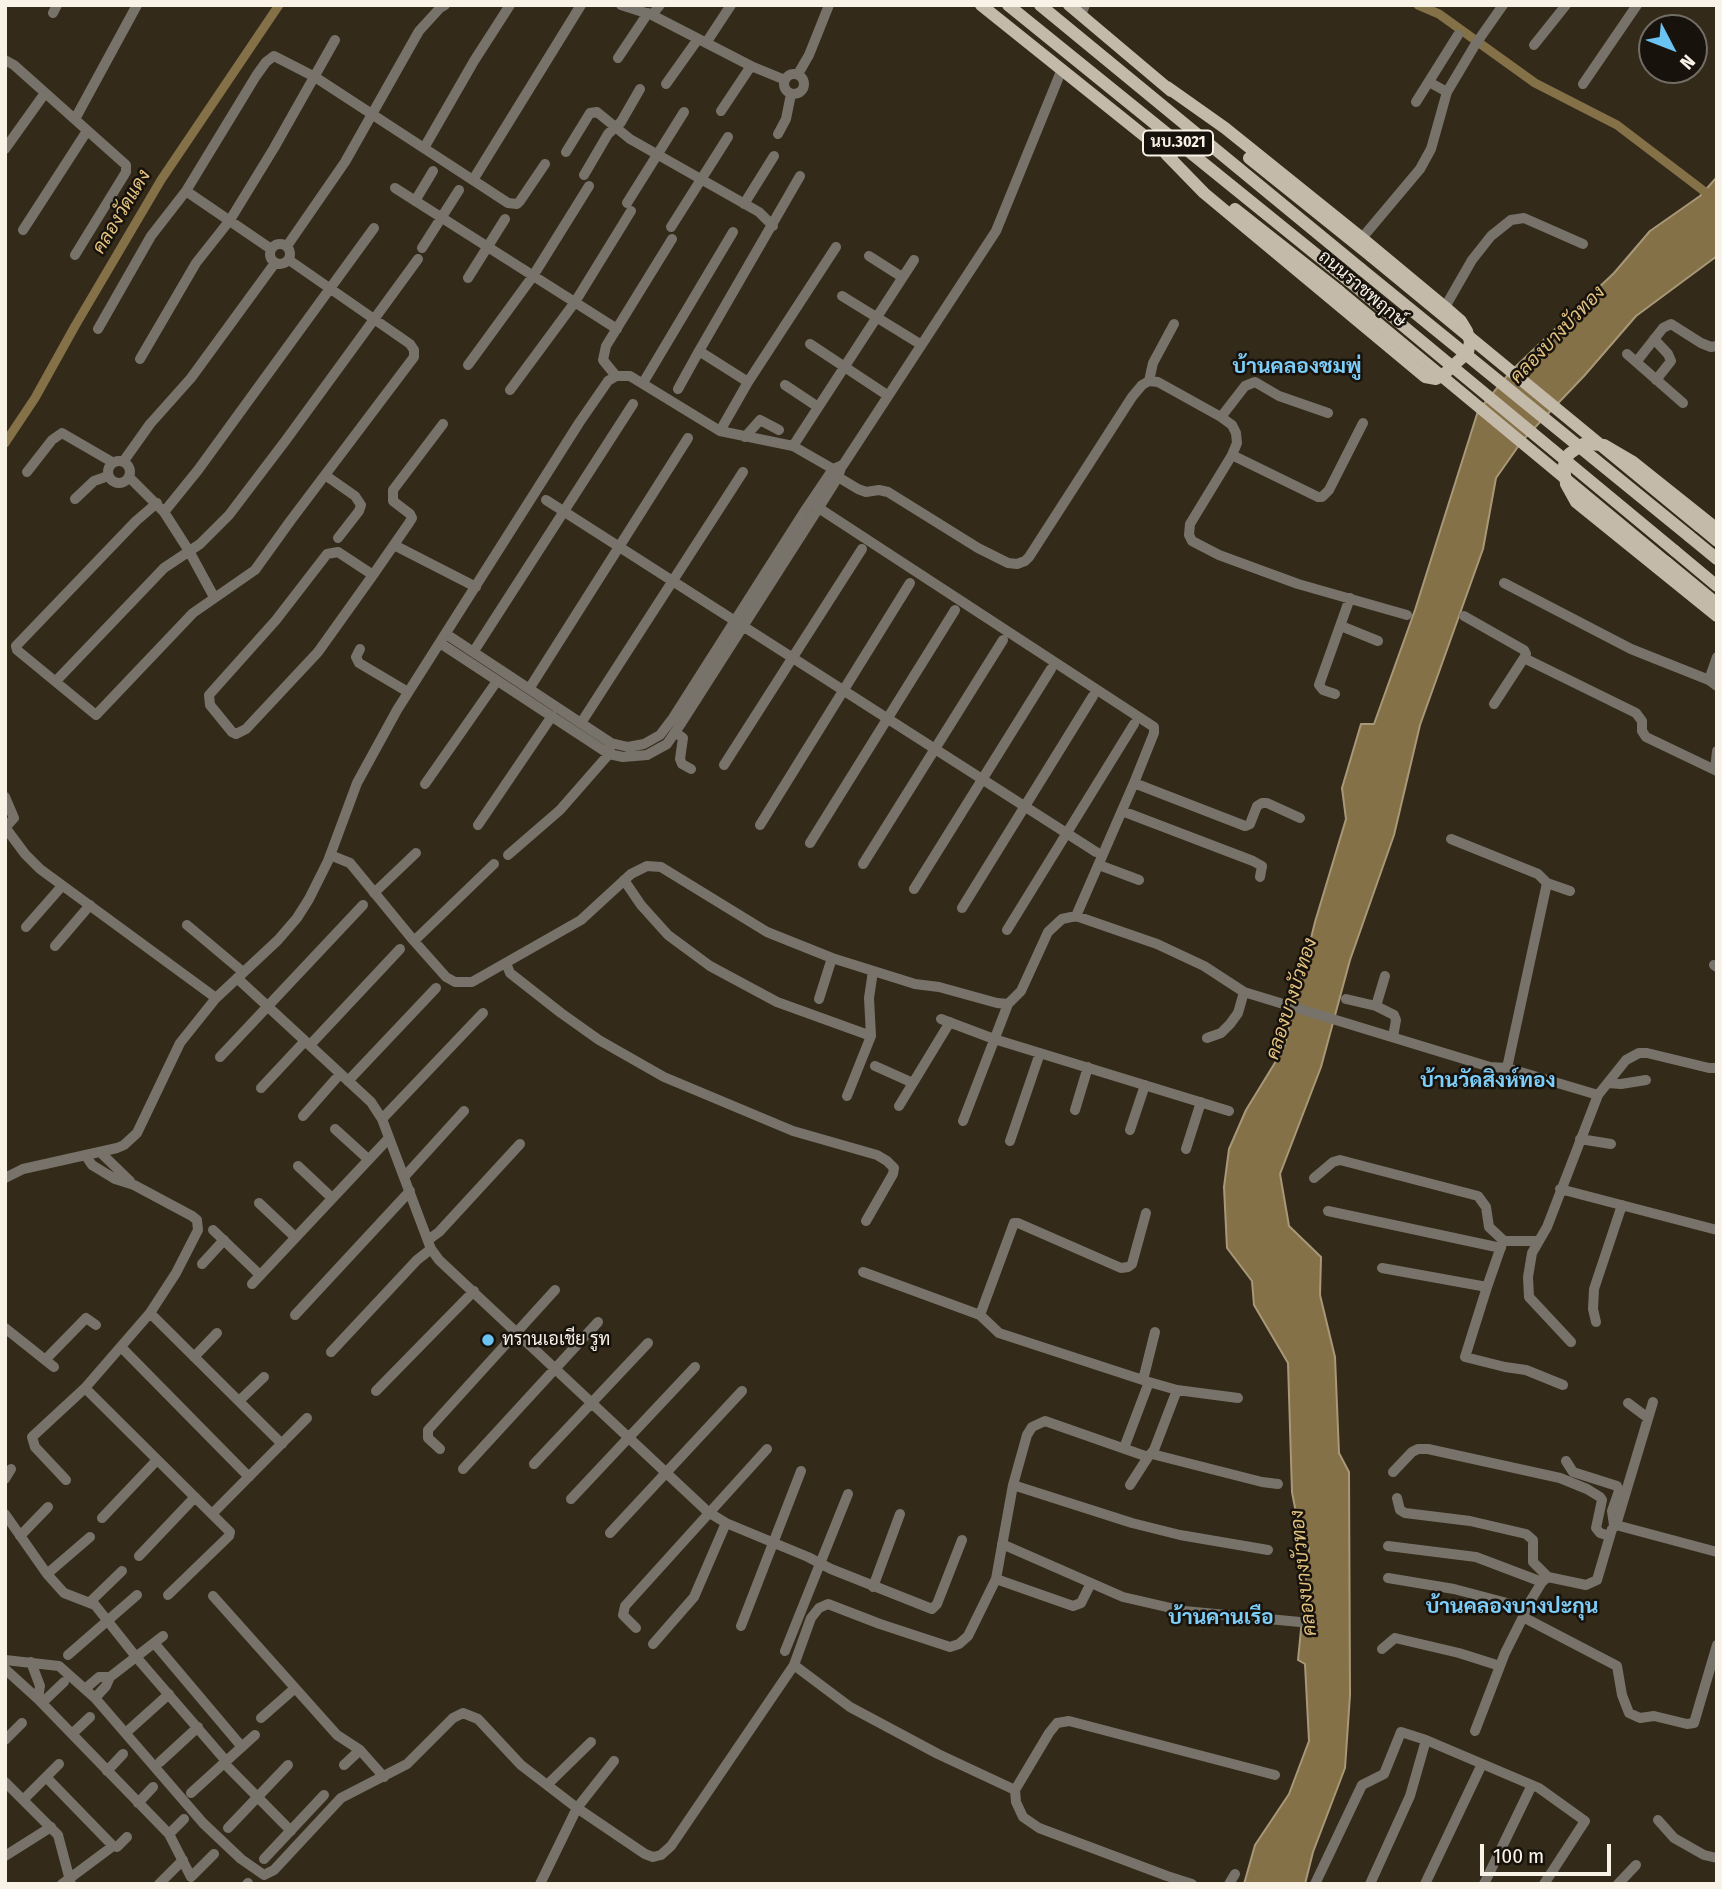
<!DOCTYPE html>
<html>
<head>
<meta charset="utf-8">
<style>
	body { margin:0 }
	#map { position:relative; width:1722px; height:1889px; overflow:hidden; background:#332a19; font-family:"Fira Sans Condensed",sans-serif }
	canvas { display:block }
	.frame { position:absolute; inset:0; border:7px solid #f8f2e7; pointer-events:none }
	.north { position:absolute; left:1638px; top:14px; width:70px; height:70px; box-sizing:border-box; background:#17130c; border:2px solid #716c64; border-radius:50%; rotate:132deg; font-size:19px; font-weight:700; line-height:28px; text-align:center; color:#f8f2e7 }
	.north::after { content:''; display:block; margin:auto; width:24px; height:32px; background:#6bc3f2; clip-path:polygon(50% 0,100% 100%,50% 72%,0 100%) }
	.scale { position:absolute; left:1480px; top:1844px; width:131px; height:32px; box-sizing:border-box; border:4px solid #f8f2e7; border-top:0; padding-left:9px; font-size:21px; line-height:24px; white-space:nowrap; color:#f8f2e7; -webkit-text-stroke:5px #17130c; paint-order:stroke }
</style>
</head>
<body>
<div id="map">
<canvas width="1722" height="1889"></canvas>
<div class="frame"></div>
<div class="north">N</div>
<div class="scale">100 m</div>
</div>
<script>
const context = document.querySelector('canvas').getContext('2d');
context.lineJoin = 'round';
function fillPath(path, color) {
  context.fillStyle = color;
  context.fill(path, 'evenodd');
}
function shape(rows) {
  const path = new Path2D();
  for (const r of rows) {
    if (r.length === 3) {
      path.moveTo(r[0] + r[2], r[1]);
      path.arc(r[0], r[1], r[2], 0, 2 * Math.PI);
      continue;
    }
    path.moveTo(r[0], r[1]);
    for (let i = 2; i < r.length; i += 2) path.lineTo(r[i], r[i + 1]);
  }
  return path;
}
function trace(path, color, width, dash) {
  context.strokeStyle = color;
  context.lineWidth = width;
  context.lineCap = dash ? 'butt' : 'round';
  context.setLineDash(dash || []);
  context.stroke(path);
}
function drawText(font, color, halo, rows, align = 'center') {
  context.font = font + ' "Fira Sans Condensed",Sarabun,sans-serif';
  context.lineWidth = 5;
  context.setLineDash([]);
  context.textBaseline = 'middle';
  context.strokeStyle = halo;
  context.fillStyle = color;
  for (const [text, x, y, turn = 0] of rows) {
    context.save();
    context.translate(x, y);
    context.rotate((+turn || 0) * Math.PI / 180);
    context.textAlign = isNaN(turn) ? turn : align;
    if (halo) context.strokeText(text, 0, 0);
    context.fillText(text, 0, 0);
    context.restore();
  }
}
const water = shape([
	[1717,177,1717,256,1636,316,1584,376,1522,441,1496,478,1483,549,1420,725,1394,835,1350,960,1321,1067,1280,1174,1289,1226,1321,1257,1320,1295,1335,1357,1339,1453,1349,1472,1350,1695,1345,1768,1313,1852,1305,1884,1244,1884,1255,1845,1289,1794,1309,1741,1305,1664,1298,1660,1309,1548,1299,1529,1292,1492,1288,1363,1254,1305,1252,1281,1227,1248,1224,1187,1229,1149,1246,1110,1284,1048,1315,922,1346,819,1342,788,1361,724,1374,724,1415,610,1478,411,1512,370,1614,273,1650,231,1700,196,1717,177]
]);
const canal = shape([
	[1418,5,1439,14,1535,83,1617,125,1717,201],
	[5,443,35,398,75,326,161,180,279,5]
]);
const minor = shape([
	[621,5,652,15,751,66,785,80],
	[53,13,57,5],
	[652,15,660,5],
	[1081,15,1085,5],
	[706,43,731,5],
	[1534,45,1566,5],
	[618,58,648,13],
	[5,60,14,65,126,165,126,172,75,255],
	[798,74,809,55,829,5],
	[794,84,10],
	[1429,82,1447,92],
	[666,84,698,39],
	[1583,84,1637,5],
	[1416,102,1458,35],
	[721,111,751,66],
	[75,119,137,5],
	[778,134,786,119,791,94],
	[424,148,474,61,510,5],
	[5,149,45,93],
	[566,152,590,113,597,112,630,139,759,212,773,226],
	[584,175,608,134,621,122,640,89],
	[473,180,581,5],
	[395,188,617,329],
	[186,191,271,249],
	[415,201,433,171],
	[627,203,684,112],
	[744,204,774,156],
	[671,227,728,137],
	[23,230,87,131],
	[1362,238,1420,169,1431,149,1447,92,1475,45,1503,5],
	[280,254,10],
	[287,246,345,162,419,31,440,8,445,5],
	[422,248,459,190],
	[869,256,902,277],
	[468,278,505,219],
	[842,296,920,344],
	[1445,307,1472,260,1491,236,1511,220,1524,218,1583,244],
	[98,329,151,236,186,191,256,76,266,62,274,56,315,77,508,203,517,204,520,201,545,164],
	[1654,339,1668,354,1671,361,1656,380],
	[810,344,887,395],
	[1627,354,1683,403],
	[140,359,196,263,230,220,274,148,335,40],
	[1637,361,1663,328,1671,324,1701,343,1711,347,1717,346],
	[468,365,533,276,589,186],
	[616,376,603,360,606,346,672,239],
	[1149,381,1153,363,1174,324],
	[748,382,699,351,800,176],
	[643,383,733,232],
	[785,385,818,407],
	[678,389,699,351],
	[510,390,575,302,631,211],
	[1221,417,1245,386,1255,382,1279,396,1328,413],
	[720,431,748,382,836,247],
	[745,437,760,420,779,430],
	[793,446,914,260],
	[1232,455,1318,497,1322,497,1329,490,1363,423],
	[119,472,11],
	[123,462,150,424,191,378,275,263],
	[842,465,838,477,858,489,866,492,879,490,888,492,978,548,1008,563,1017,564,1025,561,1029,557,1132,397,1142,385,1149,381,1158,382,1221,417,1232,425,1236,433,1237,443,1232,455,1190,524,1189,535,1192,541,1219,555,1298,584,1407,615],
	[27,472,52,440,62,433,112,462],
	[325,475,355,496,361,505,359,511,338,538],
	[129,477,164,512,189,551,214,597],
	[75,499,94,481,108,476],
	[546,500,1096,852],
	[157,503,136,521,16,646,17,650,96,715,193,613,255,570,291,520,414,357,414,350,410,344,289,260],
	[811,503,1154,727,1154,733,1134,783,1076,916],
	[164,512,198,470,374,228],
	[394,545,476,587],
	[373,575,338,552,327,554,276,620,209,695,210,705,232,732,236,734,246,729,318,652,373,575,409,523,412,518,410,514,393,501,393,490,443,424],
	[1504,583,1631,649,1709,680],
	[1464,616,1524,650,1526,654,1524,658,1636,713,1642,721,1642,731,1646,737,1717,771],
	[1341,626,1378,641],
	[446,634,611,743,628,747,644,744,660,735,673,718,806,509,833,469,843,465,996,231,1062,69],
	[440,643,609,754,623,757,647,755,667,744,680,725,818,509,838,477,834,475],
	[360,649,356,657,359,663,408,692],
	[474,651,633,404],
	[1717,657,1709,680,1717,686],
	[56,681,164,568,200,544,229,515,286,440,418,259],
	[529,689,688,438],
	[1335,694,1323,690,1319,685,1350,598],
	[1494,704,1524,658],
	[581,723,743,472],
	[675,732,683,738,680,759,682,764,691,769],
	[724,765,862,549],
	[1715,770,1717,751],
	[1134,783,1245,826,1250,824,1257,806,1262,803,1267,803,1300,818],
	[425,784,497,681],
	[5,797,14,818,5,828],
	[1122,811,1253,861,1262,866,1260,877],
	[478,825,552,716],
	[760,825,910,583],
	[5,827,25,854,40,869,216,998],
	[1451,839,1538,874,1547,883,1507,1068],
	[810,843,955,610],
	[330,855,350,863,414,941,446,977,455,982,472,982,581,920,631,874,647,866,661,867,767,932,832,958,915,984,939,987,997,1003,1008,1004,1021,991,1048,932,1062,919,1076,916,1157,944,1204,966,1244,992,1490,1067,1507,1068,1598,1095],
	[508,855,560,810,609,754,610,747],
	[863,864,1003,640],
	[1099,865,1139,880],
	[624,880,641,905,668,935,710,966,777,1002,871,1036],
	[1547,883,1570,891],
	[914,889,1051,669],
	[374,893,416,853],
	[962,908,1093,696],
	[187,925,243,972],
	[26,927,62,886],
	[1007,930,1134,724],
	[414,941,494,864],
	[55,946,90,905],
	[506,963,510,973,561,1013,599,1040,664,1077,793,1131,877,1155,887,1161,894,1168,893,1174,866,1221],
	[1714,965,1717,967],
	[237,978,371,1102,382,1119,431,1249,439,1260,708,1512,726,1523,808,1557,831,1569,932,1609,937,1604,962,1540],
	[819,999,832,958],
	[1346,999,1376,1006,1394,1015,1396,1020,1393,1037],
	[1376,1006,1385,976],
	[941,1019,994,1039,1229,1111],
	[1207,1038,1221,1033,1230,1024,1238,1013,1244,992],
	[310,1045,400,949],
	[220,1057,363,905],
	[875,1066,913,1083],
	[348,1081,436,988],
	[1608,1083,1621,1084,1646,1080],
	[261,1088,305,1041],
	[847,1096,871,1036,869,998,873,971],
	[899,1106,950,1022],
	[1075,1110,1088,1067],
	[303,1116,340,1074],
	[382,1119,483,1013],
	[963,1121,1008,1004],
	[335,1129,368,1159],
	[1130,1130,1145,1085],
	[1580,1139,1611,1144],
	[1010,1141,1040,1053],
	[1186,1149,1201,1102],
	[100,1152,130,1181],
	[298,1166,332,1198],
	[405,1176,464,1111],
	[5,1178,23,1169,117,1148,124,1145,137,1133,180,1043,216,998,278,940,297,918,309,899,328,861,357,783,397,710,579,423,608,381,616,376,630,376,720,431,793,446,833,469],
	[1314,1178,1333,1162,1340,1160,1478,1196,1486,1207,1489,1227,1504,1241,1538,1241],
	[1560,1189,1717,1230],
	[259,1203,295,1237],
	[1328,1211,1501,1248],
	[213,1230,260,1275],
	[428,1240,439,1232,520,1144],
	[202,1264,224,1240],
	[1382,1268,1487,1287,1503,1241],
	[863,1272,980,1315,999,1333,1149,1382,1124,1448],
	[252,1284,389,1138],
	[1487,1287,1465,1357,1505,1367,1526,1370,1563,1385],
	[150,1313,282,1444],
	[295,1315,410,1191],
	[980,1315,1014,1223,1018,1223,1121,1268,1128,1267,1132,1264,1146,1213],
	[1596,1322,1593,1309,1594,1289,1622,1205],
	[5,1328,54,1367],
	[1571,1342,1529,1297,1528,1277,1532,1253,1547,1227,1598,1095,1626,1060,1639,1053,1647,1053,1709,1068,1717,1068],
	[122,1348,249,1477],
	[331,1352,417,1260,431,1249],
	[194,1357,217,1333],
	[45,1360,86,1318,96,1325],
	[1143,1380,1155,1332],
	[1149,1382,1177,1390],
	[85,1388,230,1532,229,1536,168,1595],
	[376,1391,474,1291],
	[239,1401,264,1377],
	[1628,1403,1648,1418],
	[440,1449,428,1438,428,1430,555,1290],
	[1152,1454,1262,1482,1278,1484],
	[1566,1461,1573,1472,1617,1486,1619,1491,1612,1511,1614,1525],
	[534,1464,648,1343],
	[463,1469,598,1322],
	[1393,1472,1412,1452,1418,1449,1428,1449,1560,1478,1587,1489,1600,1497,1602,1500,1596,1528,1600,1533,1610,1536],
	[5,1479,11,1469],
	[66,1480,35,1447,32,1437,85,1388,150,1313,176,1273,198,1230,197,1220,192,1216,134,1185,115,1179,92,1165,86,1156],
	[1013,1485,1132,1523,1180,1535,1268,1550],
	[1130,1485,1148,1457],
	[1397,1498,1400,1510,1405,1513,1470,1521,1526,1534,1533,1540,1533,1562,1548,1577],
	[571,1499,695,1367],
	[5,1514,47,1574,64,1593,95,1605,137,1658,226,1761],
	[212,1514,307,1418],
	[102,1518,157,1460],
	[1616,1525,1653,1402],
	[610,1533,742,1391],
	[20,1536,48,1507],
	[1002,1544,1123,1597,1184,1611,1300,1622],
	[1388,1546,1476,1557,1542,1582],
	[139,1556,195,1497],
	[47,1574,90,1537],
	[1388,1578,1454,1589,1526,1608,1542,1582,1548,1577,1586,1585,1597,1580,1612,1529,1616,1525,1717,1552],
	[996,1579,1073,1606,1081,1603,1091,1583],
	[873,1587,900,1514],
	[213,1596,337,1735,360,1750,384,1777],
	[90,1602,122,1571],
	[1526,1608,1523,1617,1617,1666,1622,1695,1629,1713,1640,1718,1654,1716,1687,1724,1694,1723,1717,1645],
	[741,1626,801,1471],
	[636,1628,623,1615,625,1606,767,1449],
	[155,1644,242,1747],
	[653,1644,694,1597,726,1523],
	[1382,1649,1395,1638,1459,1653,1500,1666],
	[785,1651,848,1494],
	[68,1655,137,1595],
	[5,1660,59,1666,95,1698,203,1823,241,1859,264,1875,274,1870,341,1798,407,1764,453,1718,463,1713,478,1719,521,1765,577,1808,645,1854,653,1857,661,1855,671,1846,794,1665,811,1618,819,1608,828,1604,880,1624,950,1647,959,1644,968,1636,996,1579,1013,1485,1027,1435,1032,1427,1045,1421,1148,1457,1154,1450,1177,1390,1238,1398],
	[794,1665,850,1707,938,1754,1015,1790],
	[5,1669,38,1699,40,1686,31,1662],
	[86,1688,99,1677,110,1677],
	[95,1698,106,1686,110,1677,163,1636],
	[38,1699,169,1834,191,1877,214,1854],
	[42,1703,64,1682],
	[261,1718,294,1689],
	[130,1729,169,1694],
	[1475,1731,1505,1653,1523,1617],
	[72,1734,90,1717],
	[5,1740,22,1723],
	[160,1762,198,1727],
	[224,1763,291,1831],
	[344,1765,360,1750],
	[107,1771,123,1754],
	[46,1777,113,1846],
	[5,1782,58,1835,71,1884],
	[547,1785,591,1742],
	[191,1793,255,1735],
	[23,1800,59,1764],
	[138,1803,153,1787],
	[1658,1820,1674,1838,1704,1855,1717,1858],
	[228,1828,288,1765],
	[169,1834,184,1819],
	[5,1856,51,1827],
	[264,1859,324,1795],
	[62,1884,113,1846,117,1847,127,1837],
	[159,1884,183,1860],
	[247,1884,248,1883],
	[540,1884,577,1808,614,1761],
	[1192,1884,1167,1876,1039,1828,1023,1817,1016,1802,1015,1790,1049,1733,1057,1723,1069,1721,1275,1775],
	[1229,1884,1235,1874],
	[1315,1884,1362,1785,1384,1774,1401,1732,1426,1740,1539,1788,1585,1821,1544,1884],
	[1370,1884,1410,1796,1426,1740],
	[1425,1884,1482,1764],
	[1484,1884,1532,1785],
	[1618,1884,1636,1865]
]);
const major = shape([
	[981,5,1172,158],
	[1008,5,1349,281],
	[1040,5,1361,269],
	[1069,5,1171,91],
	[1166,154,1204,193,1425,377,1436,379,1442,376,1468,352,1470,342,1467,331,1461,321,1445,307,1362,238,1225,128,1167,87],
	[1249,158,1371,256],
	[1235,209,1339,291],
	[1699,526,1717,541],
	[1717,529,1633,462,1604,445,1583,444,1569,454,1564,465,1566,484,1576,502,1717,616],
	[1689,536,1717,559],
	[1675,551,1717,586],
	[1666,562,1717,604]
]);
const majorBridge = shape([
	[1371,256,1699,526],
	[1361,269,1689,536],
	[1349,281,1675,551],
	[1339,291,1666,562]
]);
const markers = [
	[488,1340,7,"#6bc3f2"]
];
const shields = [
	[1178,143,70]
];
const shieldNames = [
	["นบ.3021",1178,143]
];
const streetNames = [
	["ถนนราชพฤกษ์",1362,289,40]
];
const poiNames = [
	["ทรานเอเชีย รูท",502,1340]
];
const waterNames = [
	["คลองวัดแดง",122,212,-59],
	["คลองบางบัวทอง",1558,335,-46],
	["คลองบางบัวทอง",1292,999,-72],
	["คลองบางบัวทอง",1304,1573,-96]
];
const quarterNames = [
	["บ้านคลองชมพู่",1297,367],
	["บ้านวัดสิงห์ทอง",1488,1081],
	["บ้านคลองบางปะกุน",1512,1607],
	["บ้านคานเรือ",1221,1618]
];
fillPath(water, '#857148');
trace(water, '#a89878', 2);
trace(canal, '#857148', 9);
trace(minor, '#77736a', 10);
trace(major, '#c4baa9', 12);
trace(majorBridge, '#c4baa9', 12);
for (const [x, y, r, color] of markers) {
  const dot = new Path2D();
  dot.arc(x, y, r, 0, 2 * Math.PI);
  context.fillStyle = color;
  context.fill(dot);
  trace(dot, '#17130c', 2.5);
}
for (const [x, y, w] of shields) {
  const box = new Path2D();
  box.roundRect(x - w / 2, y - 12.5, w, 25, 5);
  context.fillStyle = '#17130c';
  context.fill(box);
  trace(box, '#f8f2e7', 2);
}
drawText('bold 16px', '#f8f2e7', null, shieldNames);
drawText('18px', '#f8f2e7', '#17130c', streetNames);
drawText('18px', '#f8f2e7', '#17130c', poiNames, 'left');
drawText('italic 19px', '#e5c381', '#17130c', waterNames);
drawText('bold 21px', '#7ecefa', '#17130c', quarterNames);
</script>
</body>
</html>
